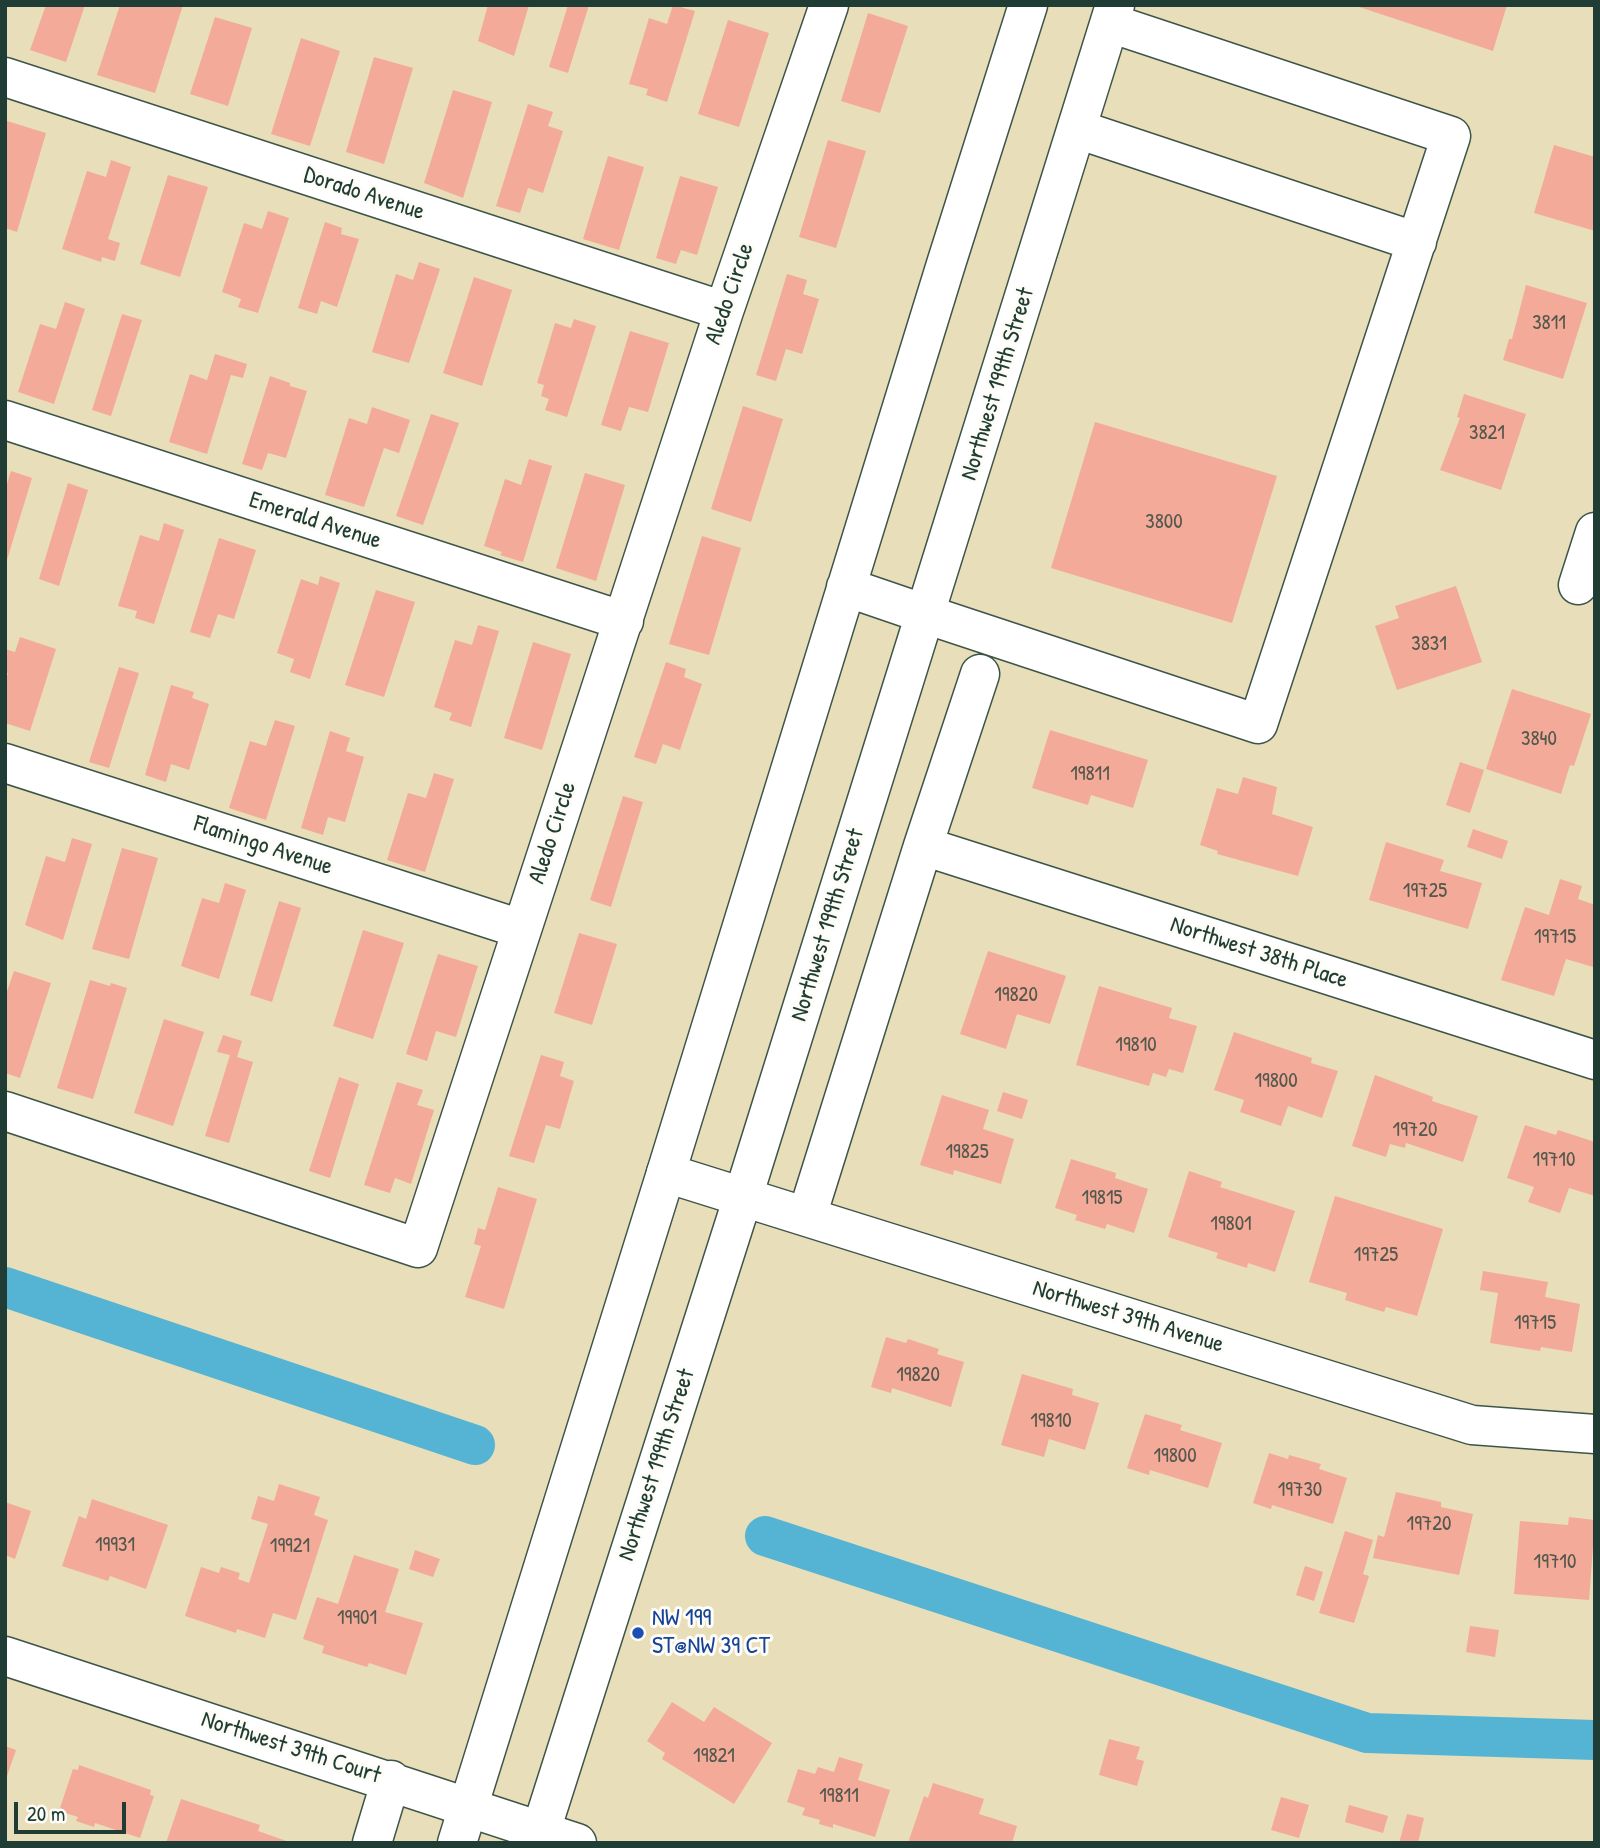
<!DOCTYPE html>
<html>
<head>
<meta charset="utf-8">
<style>
	body { margin:0 }
	#map { position:relative; width:1600px; height:1848px; overflow:hidden; background:#e8deba; font-family:"Patrick Hand",sans-serif }
	canvas { display:block }
	.frame { position:absolute; inset:0; border:7px solid #1f3d34; pointer-events:none }
	.scale { position:absolute; left:14px; top:1802px; width:112px; height:32px; box-sizing:border-box; border:4px solid #1f3d34; border-top:0; padding-left:9px; font-size:21px; line-height:24px; white-space:nowrap; color:#1f3d34; -webkit-text-stroke:5px #fdfcf7; paint-order:stroke }
</style>
</head>
<body>
<div id="map">
<canvas width="1600" height="1848"></canvas>
<div class="frame"></div>
<div class="scale">20 m</div>
</div>
<script>
const context = document.querySelector('canvas').getContext('2d');
context.lineJoin = 'round';
function shape(rows) {
  const path = new Path2D();
  for (const r of rows) {
    path.moveTo(r[0], r[1]);
    for (let i = 2; i < r.length; i += 2) path.lineTo(r[i], r[i + 1]);
  }
  return path;
}
function trace(path, color, width, dash) {
  context.strokeStyle = color;
  context.lineWidth = width;
  context.lineCap = dash ? 'butt' : 'round';
  context.setLineDash(dash || []);
  context.stroke(path);
}
function fillPath(path, color) {
  context.fillStyle = color;
  context.fill(path, 'evenodd');
}
function drawText(font, color, halo, rows, align = 'center') {
  context.font = font + ' "Patrick Hand",sans-serif';
  context.lineWidth = 6;
  context.setLineDash([]);
  context.textBaseline = 'middle';
  context.strokeStyle = halo;
  context.fillStyle = color;
  for (const [text, x, y, turn = 0] of rows) {
    context.save();
    context.translate(x, y);
    context.rotate((+turn || 0) * Math.PI / 180);
    context.textAlign = isNaN(turn) ? turn : align;
    if (halo) context.strokeText(text, 0, 0);
    context.fillText(text, 0, 0);
    context.restore();
  }
}
const canal = shape([
	[5,1287,475,1445],
	[765,1536,1367,1733,1595,1740]
]);
const building = shape([
	[46,5,85,5,66,62,30,50],
	[120,5,183,5,155,93,97,75],
	[488,5,529,5,514,56,478,41],
	[568,5,589,5,568,73,549,67],
	[673,5,695,11,667,102,646,95,648,89,629,84,649,18,667,24],
	[1353,5,1507,5,1493,51],
	[868,13,908,26,880,113,841,101],
	[215,17,252,28,228,106,190,94],
	[728,20,769,33,739,127,698,114],
	[301,38,340,51,310,146,271,134],
	[374,57,413,68,384,164,346,152],
	[453,90,492,102,463,198,424,183],
	[528,104,553,112,548,126,563,131,543,193,528,188,520,213,496,206],
	[7,121,46,133,17,232,5,228],
	[828,140,866,151,836,248,799,237],
	[1554,145,1595,157,1595,231,1534,213],
	[608,156,644,167,619,250,583,239],
	[111,160,131,167,108,239,120,243,115,261,102,257,101,262,62,249,87,171,106,177],
	[168,175,208,187,180,277,140,264],
	[680,176,718,187,697,255,681,250,676,264,656,258],
	[268,211,289,218,258,313,238,307,241,299,222,292,244,223,262,229],
	[325,222,342,228,341,234,359,239,337,307,321,301,317,314,298,308],
	[419,262,440,269,409,363,372,352,396,274,413,280],
	[787,274,807,280,803,294,819,299,802,354,786,349,776,381,756,375],
	[474,277,512,290,482,386,443,373],
	[1526,285,1587,303,1563,379,1503,360,1509,339,1512,339],
	[65,302,85,309,54,404,18,392,40,324,56,329],
	[122,314,142,320,111,416,92,410],
	[574,319,596,326,567,417,545,410,549,399,541,396,544,385,537,383,555,323,571,328],
	[630,331,669,343,648,412,629,407,621,431,601,425],
	[215,354,247,364,243,378,231,375,207,454,169,442,190,374,207,380],
	[270,376,290,383,290,386,307,391,286,458,268,453,262,470,242,464],
	[1464,394,1526,414,1501,490,1440,470,1460,418,1457,417],
	[743,406,783,419,751,522,711,509],
	[372,407,410,420,399,453,384,448,364,507,325,495,349,418,367,424],
	[431,414,459,423,423,525,396,516],
	[1095,422,1277,476,1232,623,1051,568],
	[529,459,552,466,523,562,500,555,502,552,484,546,505,479,521,485],
	[11,471,32,478,6,563,5,490],
	[585,473,625,485,596,581,556,568],
	[68,483,88,490,59,586,39,579],
	[164,523,184,530,154,624,135,618,137,611,118,606,140,535,159,541],
	[702,536,741,548,709,655,669,644],
	[219,538,256,550,234,619,218,614,210,638,190,632],
	[320,576,340,583,310,679,290,672,294,659,277,653,301,579,318,585],
	[1456,586,1482,662,1397,690,1375,626,1399,618,1395,606],
	[376,590,415,602,384,697,345,685],
	[478,625,499,631,471,727,449,720,452,713,434,707,455,640,472,645],
	[20,637,56,649,30,731,5,723,5,683,8,673,5,672,5,649,15,652],
	[533,642,571,654,542,750,504,738],
	[666,662,686,669,684,677,702,684,680,750,663,744,656,764,634,757],
	[119,667,139,673,109,768,89,762],
	[171,685,194,692,192,698,209,704,189,770,171,764,166,782,145,775],
	[1512,689,1591,714,1574,766,1570,765,1561,794,1486,769],
	[275,720,295,726,266,820,229,808,250,741,266,746],
	[1050,730,1148,760,1133,808,1091,795,1088,805,1032,788],
	[330,731,350,738,346,751,364,757,345,822,328,817,323,835,301,828],
	[1460,762,1484,770,1470,813,1446,805],
	[434,773,454,779,425,872,387,860,408,793,426,798],
	[1243,777,1277,787,1272,814,1313,827,1298,876,1217,854,1218,851,1200,845,1217,788,1238,794],
	[623,796,643,802,611,907,590,900],
	[1473,829,1508,841,1502,859,1467,847],
	[72,838,92,844,63,940,25,925,46,856,65,862],
	[1386,842,1444,860,1440,871,1482,883,1468,929,1369,900],
	[122,848,158,858,129,959,92,949],
	[1560,879,1582,886,1578,899,1595,905,1595,962,1593,967,1566,959,1554,996,1501,980,1525,907,1549,915],
	[225,883,246,890,219,979,181,966,202,898,219,903],
	[279,901,301,908,272,1002,250,995],
	[363,930,404,943,373,1039,333,1026],
	[579,933,617,944,592,1025,554,1013],
	[988,951,1066,976,1050,1024,1017,1014,1006,1049,960,1034],
	[438,954,478,966,456,1037,436,1031,427,1061,406,1054],
	[14,971,51,983,20,1078,5,1073,5,997],
	[90,980,110,986,111,983,127,988,93,1099,57,1088],
	[1099,986,1172,1008,1169,1018,1197,1026,1183,1073,1169,1069,1166,1077,1153,1073,1149,1086,1076,1065],
	[164,1019,204,1032,173,1126,134,1113],
	[1234,1032,1312,1058,1311,1063,1338,1071,1322,1118,1288,1106,1281,1126,1240,1112,1244,1100,1214,1090],
	[223,1035,242,1041,237,1057,253,1062,229,1143,205,1136,230,1055,217,1052],
	[541,1055,564,1062,560,1076,574,1081,560,1129,546,1125,534,1163,509,1156],
	[1375,1075,1433,1097,1432,1101,1478,1116,1463,1162,1406,1143,1405,1148,1390,1144,1386,1157,1352,1146],
	[339,1077,359,1084,330,1178,309,1171],
	[397,1082,423,1090,417,1105,434,1110,411,1184,395,1178,390,1193,364,1185],
	[1003,1092,1028,1100,1022,1119,997,1111],
	[942,1095,989,1110,983,1129,1014,1139,1001,1184,954,1170,953,1175,920,1165],
	[1525,1125,1556,1135,1558,1130,1595,1142,1595,1196,1569,1188,1560,1213,1528,1202,1534,1187,1507,1178],
	[1071,1159,1116,1173,1115,1178,1148,1189,1134,1233,1107,1224,1105,1229,1075,1220,1077,1215,1055,1208],
	[1189,1171,1222,1182,1220,1187,1295,1211,1275,1272,1248,1263,1247,1268,1216,1258,1218,1253,1168,1237],
	[498,1187,537,1199,504,1309,465,1297,481,1246,474,1244,478,1228,485,1230],
	[1335,1196,1443,1229,1417,1316,1386,1307,1384,1312,1345,1300,1347,1293,1309,1282],
	[1483,1271,1548,1282,1545,1297,1580,1304,1572,1352,1541,1347,1540,1351,1490,1343,1498,1293,1480,1290],
	[886,1337,906,1343,908,1339,939,1349,937,1354,964,1362,951,1407,892,1388,891,1393,871,1387],
	[1022,1374,1073,1389,1072,1395,1099,1403,1085,1450,1049,1439,1044,1457,1001,1445],
	[1145,1414,1182,1425,1180,1430,1222,1443,1208,1488,1150,1470,1149,1475,1127,1468],
	[1269,1453,1288,1459,1289,1455,1321,1464,1319,1469,1347,1478,1333,1524,1272,1505,1271,1509,1253,1503],
	[279,1484,320,1497,314,1515,328,1520,296,1620,273,1613,265,1638,237,1629,236,1633,185,1616,201,1567,219,1573,221,1567,240,1573,238,1579,249,1583,268,1524,251,1519,258,1496,274,1501],
	[1396,1492,1441,1502,1441,1507,1473,1514,1459,1575,1373,1558,1378,1535,1384,1537],
	[92,1499,168,1525,146,1589,110,1576,108,1581,62,1566,79,1516,86,1519],
	[5,1502,31,1511,15,1559,5,1555],
	[1569,1517,1595,1520,1589,1600,1514,1594,1520,1521,1568,1525],
	[1345,1531,1373,1540,1363,1574,1369,1576,1354,1623,1319,1613],
	[415,1550,440,1559,433,1577,409,1569],
	[354,1555,399,1569,385,1612,423,1623,406,1675,369,1663,367,1667,322,1653,324,1646,303,1639,317,1597,338,1604],
	[1305,1566,1323,1572,1314,1601,1296,1595],
	[1470,1626,1499,1630,1495,1657,1466,1652],
	[672,1702,704,1722,714,1707,772,1743,734,1804,662,1759,665,1753,647,1741],
	[1109,1739,1140,1747,1136,1759,1144,1761,1137,1786,1099,1775],
	[5,1746,16,1750,6,1779,5,1779],
	[839,1757,863,1764,858,1780,890,1790,875,1837,833,1824,833,1828,819,1824,820,1820,802,1815,805,1808,787,1802,798,1769,815,1774,818,1767,834,1772],
	[79,1765,151,1790,150,1795,154,1796,140,1838,95,1823,94,1827,76,1821,78,1817,59,1811,73,1769,78,1770],
	[933,1783,984,1799,979,1814,1017,1826,1012,1843,908,1843,924,1796,928,1798],
	[1281,1797,1309,1805,1299,1838,1271,1830],
	[181,1799,260,1825,258,1831,292,1843,166,1843],
	[1349,1805,1388,1816,1383,1833,1345,1822],
	[1407,1814,1424,1818,1418,1843,1399,1843]
]);
const minor = shape([
	[5,77,724,311],
	[1077,129,1417,242],
	[5,420,624,621],
	[1578,585,1595,532],
	[925,614,1258,724,1451,136,1110,23],
	[5,763,521,929],
	[923,846,1595,1060],
	[5,1111,418,1248,724,311,829,5],
	[666,1173,1472,1425,1595,1434],
	[807,1216,923,846,980,674],
	[5,1656,577,1843],
	[372,1843,391,1780]
]);
const major = shape([
	[846,587,925,614],
	[457,1843,666,1173,946,264,1028,5],
	[537,1843,743,1197,1115,5]
]);
const markers = [
	[638,1633,7,"#1a4fb4"]
];
const numberNames = [
	["3811",1549,323],
	["3821",1487,433],
	["3800",1164,522],
	["3831",1429,644],
	["3840",1539,739],
	["19811",1090,774],
	["19725",1425,891],
	["19715",1555,937],
	["19820",1016,995],
	["19810",1136,1045],
	["19800",1276,1081],
	["19720",1415,1130],
	["19825",967,1152],
	["19710",1554,1160],
	["19815",1102,1198],
	["19801",1231,1224],
	["19725",1376,1255],
	["19715",1535,1323],
	["19820",918,1375],
	["19810",1051,1421],
	["19800",1175,1456],
	["19730",1300,1490],
	["19720",1429,1524],
	["19931",115,1545],
	["19921",290,1546],
	["19710",1555,1562],
	["19901",357,1618],
	["19821",714,1756],
	["19811",839,1796]
];
const streetNames = [
	["Dorado Avenue",364,194,18],
	["Aledo Circle",730,294,-71],
	["Northwest 199th Street",998,384,-73],
	["Emerald Avenue",315,521,18],
	["Aledo Circle",553,833,-72],
	["Flamingo Avenue",263,846,18],
	["Northwest 199th Street",828,925,-73],
	["Northwest 38th Place",1259,953,18],
	["Northwest 39th Avenue",1128,1317,17],
	["Northwest 199th Street",657,1465,-72],
	["Northwest 39th Court",291,1748,18]
];
const transitNames = [
	["NW 199",652,1619],
	["ST@NW 39 CT",652,1647]
];
trace(canal, '#55b3d3', 40);
fillPath(building, '#f4aa99');
trace(minor, '#3d5548', 41);
trace(major, '#3d5548', 41);
trace(minor, '#fff', 38);
trace(major, '#fff', 38);
for (const [x, y, r, color] of markers) {
  const dot = new Path2D();
  dot.arc(x, y, r, 0, 2 * Math.PI);
  context.fillStyle = color;
  context.fill(dot);
  trace(dot, '#fdfcf7', 2.5);
}
drawText('21px', '#54584d', null, numberNames);
drawText('24px', '#1f3d34', '#fdfcf7', streetNames);
drawText('24px', '#164399', '#fdfcf7', transitNames, 'left');
</script>
</body>
</html>
